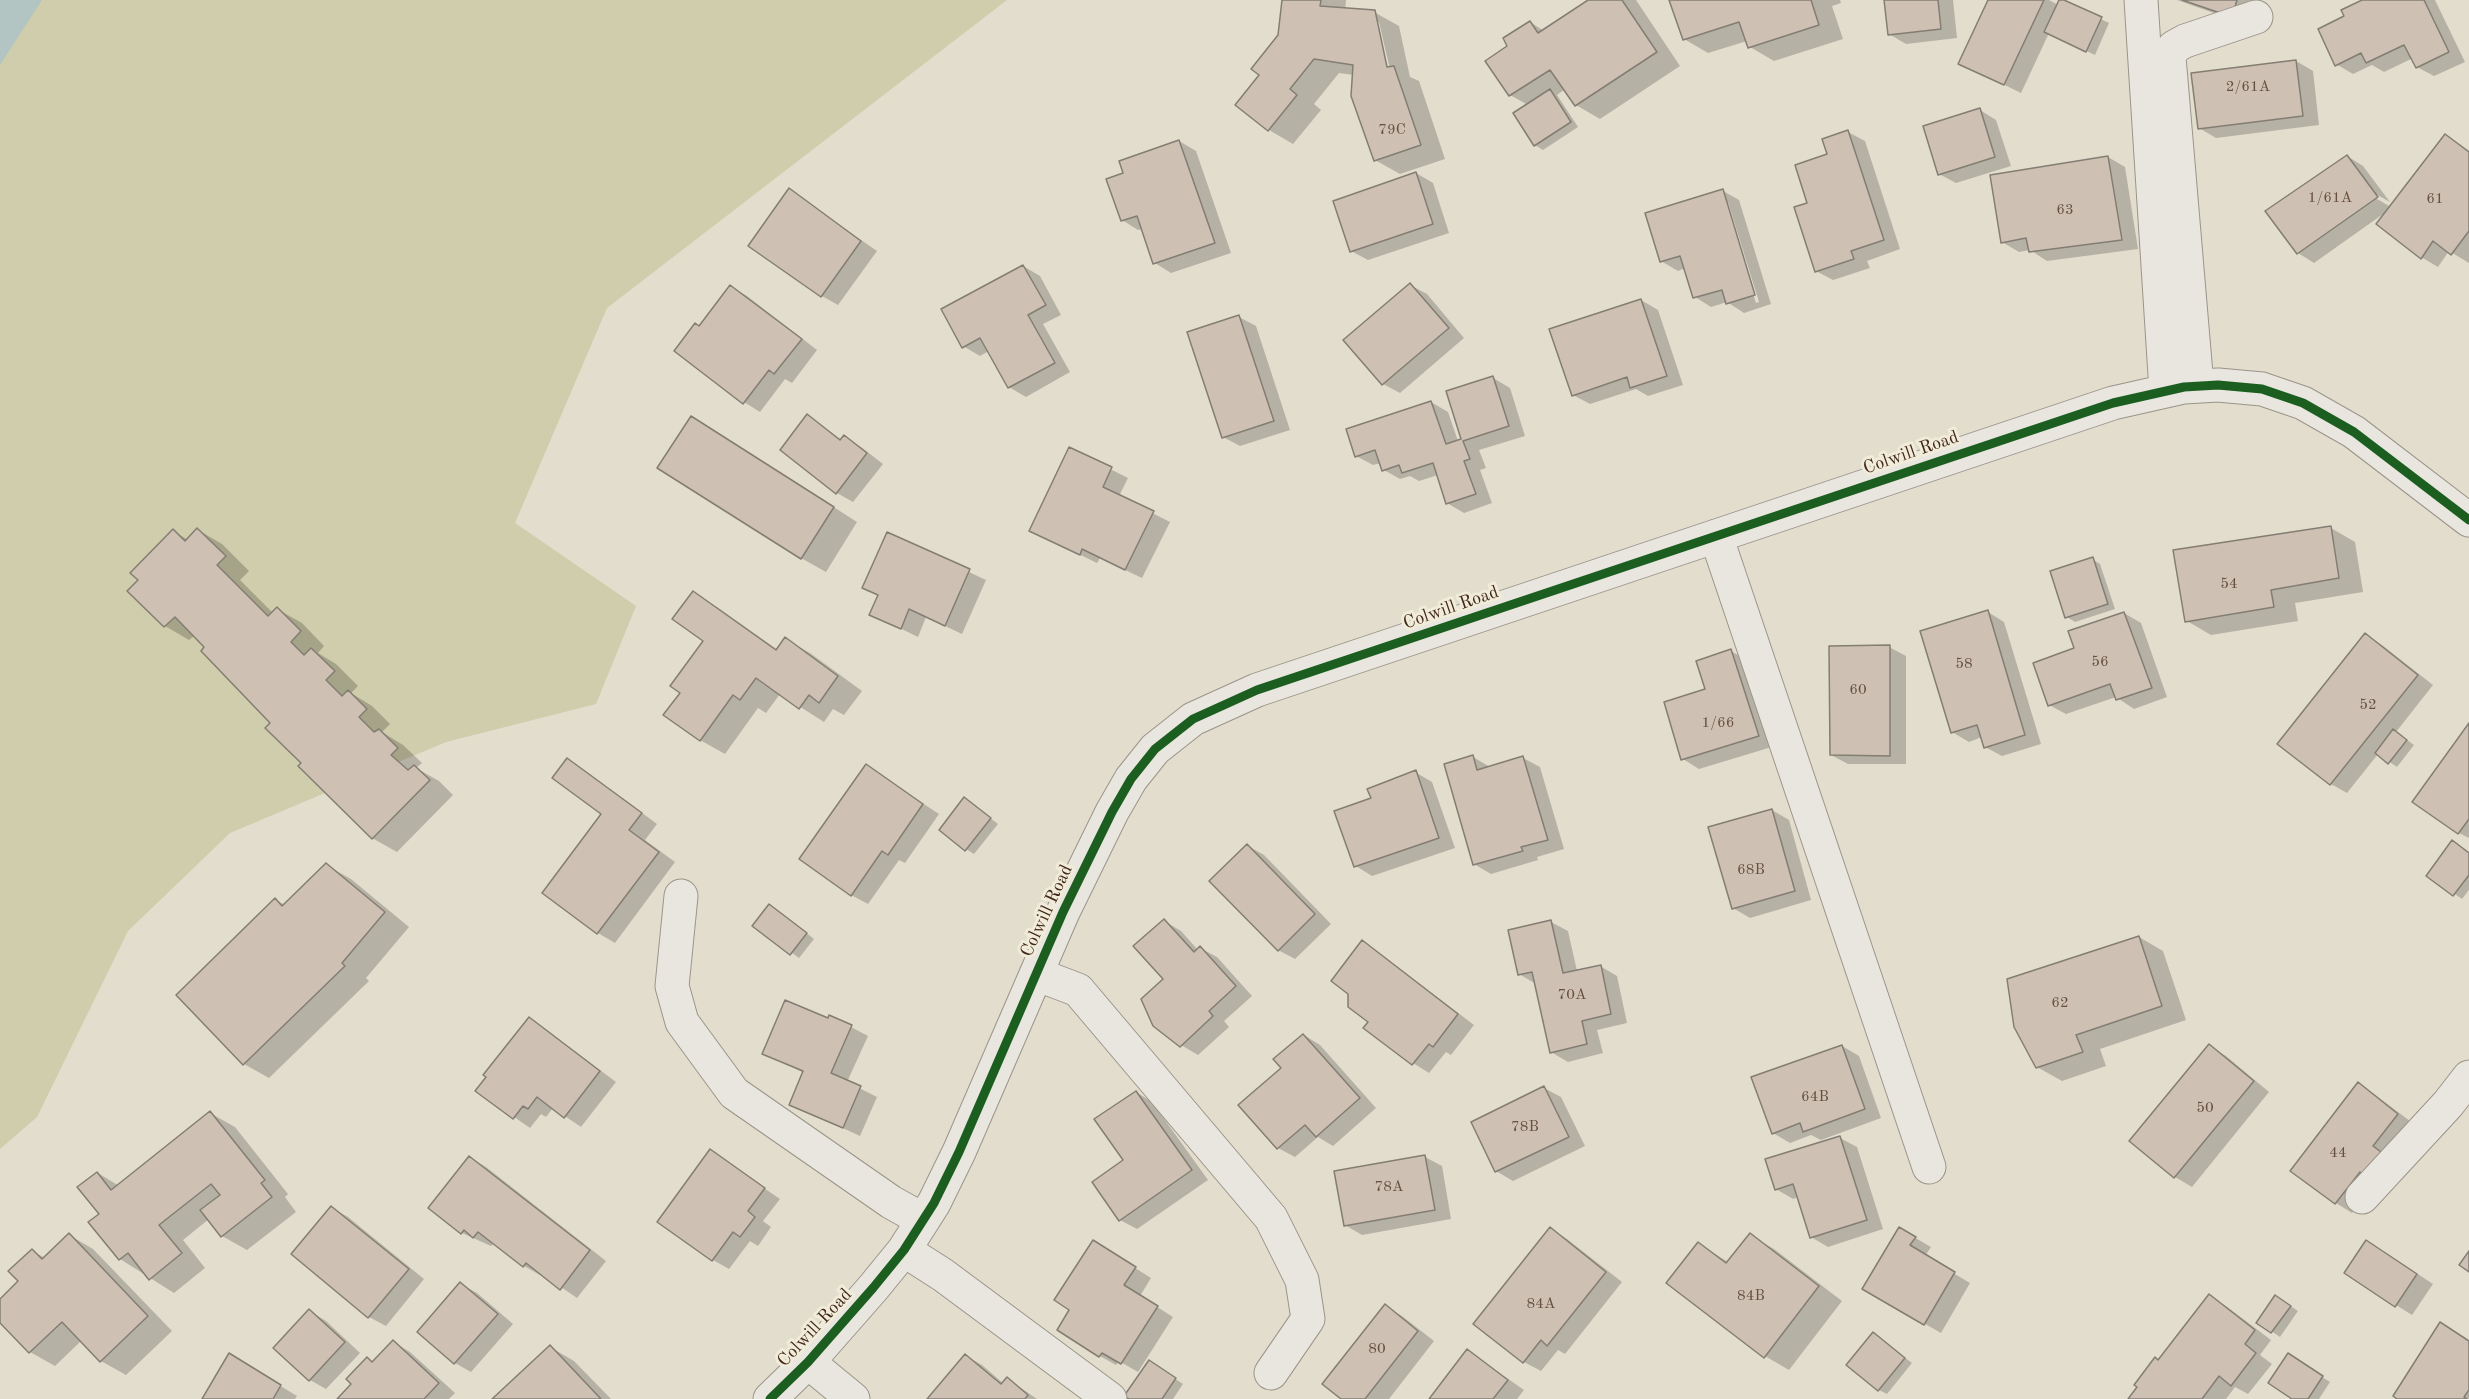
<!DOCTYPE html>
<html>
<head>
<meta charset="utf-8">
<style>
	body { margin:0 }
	canvas { display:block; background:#e2ddcd }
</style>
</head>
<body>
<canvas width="2469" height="1399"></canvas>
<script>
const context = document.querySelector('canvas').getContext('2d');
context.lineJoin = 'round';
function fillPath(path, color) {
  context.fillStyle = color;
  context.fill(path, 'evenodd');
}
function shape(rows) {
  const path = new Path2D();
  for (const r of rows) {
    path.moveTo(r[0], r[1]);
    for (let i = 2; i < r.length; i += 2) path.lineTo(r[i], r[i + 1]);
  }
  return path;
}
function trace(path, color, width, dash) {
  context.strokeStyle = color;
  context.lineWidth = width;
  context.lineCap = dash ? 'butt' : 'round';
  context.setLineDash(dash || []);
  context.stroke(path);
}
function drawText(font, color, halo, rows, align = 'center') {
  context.font = font + ' "Old Standard TT",serif';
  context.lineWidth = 6;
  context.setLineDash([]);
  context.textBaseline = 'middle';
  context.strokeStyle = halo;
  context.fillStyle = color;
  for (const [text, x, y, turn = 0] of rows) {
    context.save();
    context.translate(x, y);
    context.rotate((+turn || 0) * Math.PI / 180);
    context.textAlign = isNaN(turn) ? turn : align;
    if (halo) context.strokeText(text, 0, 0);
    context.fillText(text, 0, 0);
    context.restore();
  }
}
const green = shape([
	[0,0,1007,0,607,308,515,523,636,606,596,704,446,742,230,833,128,931,37,1117,0,1149]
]);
const water = shape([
	[0,0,42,0,0,65]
]);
const shadow = shape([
	[1283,0,1346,0,1345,10,1374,12,1399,26,1410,77,1419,81,1445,159,1400,174,1375,160,1354,75,1339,73,1314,104,1321,110,1293,144,1269,130,1261,75,1280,36],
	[1376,22,1379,22,1391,74,1388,74],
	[1590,0,1636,0,1680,66,1600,119,1576,105,1565,89,1557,95,1578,127,1543,150,1535,145,1528,105,1510,95,1488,61,1509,46,1530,22,1544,31],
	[1671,0,1840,0,1841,3,1832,6,1843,39,1774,61,1750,47,1747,41,1708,53,1684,39],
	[1885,0,1953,0,1957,38,1906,44,1889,34],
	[1990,0,2049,0,2058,5,2061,0,2109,23,2095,55,2049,33,2021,93,1960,63],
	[2177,0,2257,0,2248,25],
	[2365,0,2435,0,2465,62,2434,76,2417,67,2413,58,2384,72,2372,65,2353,74,2336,64,2346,17],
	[2296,61,2313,71,2319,125,2216,138,2199,128,2193,74],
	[1980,110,1996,120,2011,166,1956,183,1939,174],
	[1848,132,1865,141,1900,249,1867,261,1870,268,1833,280,1816,271,1809,203,1829,155],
	[2446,136,2469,151,2469,263,2449,251,2438,267,2421,257,2386,212,2314,263,2298,253,2347,156,2363,166,2390,202,2372,192,2370,195,2391,207],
	[1179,141,1196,151,1231,253,1171,273,1155,263,1143,229,1138,230,1122,220,1125,174],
	[2108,157,2125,167,2138,249,2047,261,2030,250,2019,252,2002,242],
	[1416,173,1433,183,1449,233,1368,260,1351,251],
	[789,190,877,251,838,305,822,296],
	[1723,191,1739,200,1771,304,1744,313,1727,302,1711,307,1695,297,1685,268,1678,271,1661,261],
	[1725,202,1728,202,1759,302,1756,303],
	[1023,266,1040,276,1061,315,1043,324,1070,372,1026,397,1009,387,989,351,980,356,963,346],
	[1410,285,1427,294,1464,338,1400,393,1383,384],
	[731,287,747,296,817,350,792,383,785,379,760,412,744,402,700,327],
	[1641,300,1658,310,1683,385,1648,396,1636,389,1590,404,1573,395],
	[1239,317,1256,326,1290,430,1240,446,1223,437],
	[1493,378,1510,388,1525,436,1479,450,1486,468,1480,470,1492,503,1464,513,1447,503,1438,475,1419,481,1410,476,1400,479,1384,470,1381,463,1373,465,1356,456,1431,402,1448,412,1458,441,1463,440],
	[808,416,842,440,844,437,861,447,883,464,853,502,837,493],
	[716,432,857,522,826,572,801,558],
	[1070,449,1128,478,1119,496,1170,522,1142,578,1100,558,1097,563,1048,539],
	[2331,528,2355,542,2363,592,2295,603,2298,621,2211,635,2187,621],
	[198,530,222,544,249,571,240,580,273,613,277,609,302,623,324,646,318,653,336,664,358,686,351,693,372,706,390,724,382,732,403,745,422,763,416,768,439,781,453,795,397,852,372,838,303,763,272,723,235,687,237,684,195,635,189,640,165,626,140,580,173,531,188,540],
	[888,534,986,580,962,634,926,617,918,637,871,614,879,596,864,588],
	[2092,559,2100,564,2115,609,2075,622,2067,617],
	[693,593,717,607,778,650,785,639,810,653,862,691,844,715,833,709,824,722,780,694,766,713,758,708,725,754,700,740,682,692,705,641],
	[1988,612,2004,622,2041,744,2002,756,1985,747,1982,737,1969,742,1952,732],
	[2124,613,2141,623,2167,697,2134,709,2116,697,2066,714,2049,705,2076,649],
	[2366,635,2382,645,2433,685,2396,732,2414,745,2397,767,2378,754,2347,793,2331,784],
	[1889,647,1906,656,1906,764,1848,764,1831,755],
	[1731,651,1748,661,1775,746,1699,769,1683,759,1707,690],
	[2469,725,2469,838,2459,833],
	[1473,757,1490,767,1523,758,1540,767,1564,849,1537,857,1538,860,1491,874,1474,864],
	[568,760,584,770,657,824,645,840,675,862,615,943,598,933,544,893,603,814],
	[866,766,939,814,905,863,899,860,868,904,851,895],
	[1415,772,1432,782,1455,848,1372,876,1356,866,1372,799],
	[965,799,998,824,974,854,966,849],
	[1772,810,1789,820,1811,900,1750,918,1733,908],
	[1248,846,1264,855,1331,924,1295,959,1278,950],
	[2469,854,2469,890,2462,899,2428,875],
	[326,865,351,879,409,927,366,978,369,981,269,1078,244,1064,178,995,276,900,285,905],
	[777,910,814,939,799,958,754,926],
	[1164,921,1181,931,1198,950,1200,948,1217,957,1252,996,1224,1021,1229,1027,1198,1055,1181,1045,1165,979],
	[1551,922,1568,931,1577,971,1600,966,1617,976,1627,1023,1597,1030,1603,1053,1568,1062,1551,1052,1536,984,1519,974],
	[2139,937,2163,951,2186,1020,2100,1049,2106,1066,2062,1081,2037,1067],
	[1362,942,1378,952,1474,1025,1451,1055,1446,1052,1429,1073,1413,1063],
	[529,1019,545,1029,616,1082,581,1127,553,1108,546,1117,541,1114,530,1128,477,1091],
	[829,1020,851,1027,868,1036,847,1082,877,1097,860,1136,791,1104,804,1073,764,1053],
	[1304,1035,1320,1045,1376,1108,1333,1146,1318,1137,1295,1157,1278,1148,1283,1068],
	[1842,1046,1859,1056,1881,1118,1821,1140,1811,1135,1790,1143,1773,1133],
	[2209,1046,2226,1056,2269,1092,2192,1187,2175,1177,2131,1141],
	[2358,1084,2374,1094,2414,1124,2377,1181,2352,1213,2336,1203],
	[1544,1088,1561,1097,1585,1146,1513,1181,1496,1171,1473,1122],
	[1136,1092,1152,1102,1208,1180,1137,1229,1120,1220,1125,1161],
	[210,1113,235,1127,288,1194,285,1197,296,1212,247,1250,222,1236,209,1219,183,1240,205,1268,174,1293,120,1259,101,1214,98,1173,119,1186],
	[1840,1138,1857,1147,1883,1229,1828,1247,1811,1237,1798,1197,1793,1199,1776,1189],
	[710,1151,780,1199,763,1221,771,1227,758,1246,750,1241,729,1269,713,1260],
	[469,1157,486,1167,606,1261,577,1298,542,1274,540,1275,524,1266,494,1243,491,1246,462,1233],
	[1425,1157,1442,1166,1451,1219,1362,1235,1345,1225],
	[332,1208,348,1217,424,1279,386,1326,369,1317],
	[1551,1229,1567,1239,1622,1282,1565,1354,1558,1350,1541,1371,1524,1362,1476,1324],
	[1900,1229,1931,1247,1925,1256,1970,1283,1941,1333,1864,1289],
	[69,1235,93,1249,172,1331,126,1375,101,1361,81,1341,55,1366,30,1352,0,1321,0,1301,20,1281,32,1251,45,1258],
	[1750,1235,1774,1249,1842,1301,1789,1370,1765,1356,1699,1244,1728,1262],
	[2383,1251,2433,1284,2412,1315,2396,1305],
	[1110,1252,1151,1278,1140,1296,1173,1317,1138,1372,1119,1361,1116,1365,1100,1356],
	[461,1284,477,1293,513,1324,471,1372,455,1363],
	[2209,1296,2226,1306,2271,1340,2260,1355,2272,1364,2248,1394,2235,1387,2226,1399,2130,1399],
	[2283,1301,2298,1311,2280,1337,2258,1322],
	[1385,1306,1402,1316,1434,1341,1389,1399,1344,1399],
	[310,1311,326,1321,360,1353,326,1389,310,1380],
	[1874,1334,1912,1363,1887,1394,1879,1390],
	[393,1342,410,1352,455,1393,449,1399,339,1399,354,1383,367,1359,373,1363],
	[2469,1342,2469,1399,2400,1399],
	[550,1347,574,1361,611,1399,494,1399],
	[1468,1351,1524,1390,1517,1399,1431,1399],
	[966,1356,982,1365,1004,1384,1008,1379,1037,1399,928,1399],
	[2296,1360,2330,1382,2319,1399,2295,1399],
	[246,1365,297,1396,295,1399,204,1399],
	[1157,1367,1183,1384,1173,1399,1132,1399]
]);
const building = shape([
	[1282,0,1321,0,1320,6,1375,10,1387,67,1394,66,1421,145,1374,161,1351,96,1353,65,1314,59,1290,89,1297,95,1268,131,1235,105,1259,75,1251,69,1278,35,1282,0],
	[1588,0,1622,0,1657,52,1575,106,1550,70,1509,96,1485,61,1507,46,1503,38,1530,21,1538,33,1588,0],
	[1669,0,1811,0,1819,25,1748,48,1739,22,1683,40,1669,0],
	[1884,0,1938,0,1941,29,1888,35,1884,0],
	[1988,0,2044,0,2004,85,1958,64,1988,0],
	[2059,0,2064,0,2102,17,2086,52,2044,32,2059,0],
	[2182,0,2237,0,2232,17,2182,0],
	[2362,0,2424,0,2449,52,2416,68,2404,45,2366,63,2361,53,2335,66,2318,29,2344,16,2341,10,2362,0],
	[2296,60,2303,116,2198,129,2191,73,2296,60],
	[1550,89,1571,122,1534,146,1513,113,1550,89],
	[1980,108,1995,157,1938,175,1923,126,1980,108],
	[1848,130,1884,240,1851,251,1854,259,1815,272,1794,207,1807,203,1795,165,1827,154,1822,139,1848,130],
	[2445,134,2469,152,2469,231,2451,255,2433,241,2421,259,2376,224,2445,134],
	[1179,140,1215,243,1153,264,1137,216,1121,221,1106,179,1123,173,1119,161,1179,140],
	[2347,155,2378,197,2297,254,2265,211,2347,155],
	[2108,156,2122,240,2029,252,2026,238,2001,243,1990,175,2108,156],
	[1416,172,1433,224,1350,252,1333,201,1416,172],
	[789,188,861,241,821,297,748,246,789,188],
	[1723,189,1755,295,1726,304,1722,290,1693,298,1680,256,1660,262,1645,213,1723,189],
	[1023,265,1046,305,1028,315,1055,363,1008,388,980,338,962,348,941,309,1023,265],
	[1410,283,1449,328,1382,385,1343,340,1410,283],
	[730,285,802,339,774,374,769,370,743,404,674,351,695,323,699,326,730,285],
	[1641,299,1667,376,1630,388,1627,377,1572,396,1549,329,1641,299],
	[1239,315,1274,421,1222,438,1187,332,1239,315],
	[1493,376,1509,426,1463,441,1470,459,1464,461,1476,494,1446,504,1433,463,1402,473,1399,465,1382,471,1375,450,1355,457,1346,429,1431,401,1446,444,1461,439,1446,391,1493,376],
	[807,414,840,440,844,435,867,453,836,494,780,450,807,414],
	[691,416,834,507,801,559,657,468,691,416],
	[1069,447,1112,467,1103,487,1154,511,1125,570,1082,549,1080,555,1029,531,1069,447],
	[2331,526,2339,578,2271,590,2274,607,2185,622,2173,550,2331,526],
	[197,528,226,556,217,565,268,616,277,607,301,631,291,642,304,655,311,648,335,671,326,680,342,696,348,690,367,709,359,717,374,732,379,729,398,748,391,755,408,770,414,765,430,780,372,839,298,766,301,763,265,728,270,723,201,651,204,647,175,617,164,627,127,591,138,580,130,573,173,529,185,541,197,528],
	[887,532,970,569,945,626,909,609,901,629,869,615,878,595,862,588,887,532],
	[2093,557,2108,604,2065,618,2050,571,2093,557],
	[693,591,776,650,785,637,838,676,819,703,809,695,799,709,756,678,740,700,733,695,700,741,663,715,680,693,670,686,703,641,672,619,693,591],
	[1988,610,2025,735,1984,748,1977,725,1951,733,1920,631,1988,610],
	[2124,612,2152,688,2116,700,2110,684,2048,706,2033,663,2074,648,2068,631,2124,612],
	[2365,633,2418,675,2330,785,2277,744,2365,633],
	[1890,645,1890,756,1830,755,1829,646,1890,645],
	[1731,649,1759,736,1681,760,1664,702,1705,689,1696,661,1731,649],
	[2469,723,2469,819,2458,834,2412,802,2469,723],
	[2393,729,2407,740,2388,764,2375,753,2393,729],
	[1473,755,1477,770,1523,756,1548,840,1521,847,1523,851,1473,865,1444,764,1473,755],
	[567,758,642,813,629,830,659,852,597,934,542,893,601,814,552,778,567,758],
	[866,764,923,804,888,855,882,851,851,896,799,859,866,764],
	[1416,770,1439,838,1354,867,1334,811,1371,798,1367,789,1416,770],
	[964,797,991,818,965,851,939,830,964,797],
	[1772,809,1795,891,1732,909,1708,827,1772,809],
	[2452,840,2469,853,2469,875,2453,896,2426,876,2452,840],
	[1247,844,1315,914,1278,951,1209,881,1247,844],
	[326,863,385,912,342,963,345,966,243,1065,176,995,275,898,282,906,326,863],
	[769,904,807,933,790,955,752,926,769,904],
	[1164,919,1194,952,1200,946,1236,986,1209,1011,1213,1016,1180,1047,1153,1026,1141,999,1163,979,1133,946,1164,919],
	[1551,920,1563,973,1601,965,1611,1014,1582,1021,1587,1044,1550,1053,1532,972,1518,975,1508,930,1551,920],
	[2139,936,2162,1006,2076,1035,2083,1052,2036,1068,2014,1027,2007,979,2139,936],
	[1362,940,1458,1014,1433,1047,1429,1044,1412,1065,1363,1028,1368,1022,1348,1007,1348,994,1331,981,1362,940],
	[785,1000,828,1018,829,1015,852,1025,831,1073,861,1086,843,1128,789,1105,803,1071,762,1054,785,1000],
	[529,1017,600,1071,564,1118,537,1097,528,1109,523,1106,513,1119,475,1091,486,1077,483,1075,529,1017],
	[1303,1034,1360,1098,1316,1137,1305,1125,1277,1149,1238,1105,1281,1068,1273,1059,1303,1034],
	[2209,1044,2254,1081,2174,1178,2129,1141,2209,1044],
	[1842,1045,1865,1109,1803,1132,1800,1123,1772,1134,1751,1077,1842,1045],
	[2358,1082,2398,1114,2373,1146,2381,1152,2364,1175,2360,1172,2335,1204,2290,1171,2358,1082],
	[1544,1086,1569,1137,1495,1172,1471,1122,1544,1086],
	[1136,1091,1192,1170,1119,1221,1092,1182,1123,1160,1094,1119,1136,1091],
	[210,1111,265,1180,261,1183,272,1197,221,1237,200,1210,220,1195,211,1184,159,1225,182,1253,149,1280,128,1253,119,1260,88,1222,99,1214,77,1187,97,1172,111,1190,210,1111],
	[1840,1136,1867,1220,1810,1238,1793,1184,1775,1190,1765,1159,1840,1136],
	[710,1149,765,1188,748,1211,755,1217,740,1237,733,1232,712,1261,657,1222,710,1149],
	[1425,1155,1435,1210,1344,1226,1334,1171,1425,1155],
	[469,1156,590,1250,560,1290,526,1263,523,1267,478,1232,473,1238,464,1230,461,1234,428,1208,469,1156],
	[331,1206,409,1269,368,1318,291,1254,331,1206],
	[1550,1227,1606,1272,1547,1346,1541,1340,1523,1363,1473,1324,1550,1227],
	[1899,1227,1916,1237,1910,1245,1955,1272,1924,1325,1862,1289,1899,1227],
	[69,1233,148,1316,100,1362,62,1322,29,1353,0,1323,0,1299,18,1281,8,1271,32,1249,42,1259,69,1233],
	[1750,1233,1819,1286,1764,1358,1666,1283,1698,1242,1726,1263,1750,1233],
	[1093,1240,1136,1267,1124,1285,1158,1306,1121,1364,1102,1353,1099,1357,1057,1330,1069,1310,1054,1300,1093,1240],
	[2366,1240,2417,1274,2395,1307,2344,1273,2366,1240],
	[2469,1251,2469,1272,2459,1265,2469,1251],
	[460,1282,498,1314,454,1364,417,1332,460,1282],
	[2209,1294,2255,1330,2245,1344,2256,1353,2231,1386,2219,1376,2202,1399,2128,1399,2137,1387,2134,1385,2155,1357,2158,1360,2209,1294],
	[2275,1295,2291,1306,2271,1333,2256,1323,2275,1295],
	[1385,1304,1418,1331,1365,1399,1341,1399,1322,1384,1385,1304],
	[309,1309,345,1342,309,1381,273,1348,309,1309],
	[2440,1322,2469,1341,2469,1390,2464,1397,2467,1399,2397,1399,2393,1396,2440,1322],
	[1873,1332,1905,1358,1878,1391,1846,1365,1873,1332],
	[393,1340,439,1383,424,1399,337,1399,351,1384,346,1379,367,1357,372,1362,393,1340],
	[550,1345,601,1399,492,1399,550,1345],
	[1467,1349,1508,1380,1493,1399,1429,1399,1467,1349],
	[229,1353,281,1385,273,1399,202,1399,229,1353],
	[2288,1353,2323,1376,2308,1399,2292,1399,2268,1383,2288,1353],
	[965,1354,1001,1384,1007,1377,1028,1395,1025,1399,927,1399,965,1354],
	[1149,1360,1176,1378,1162,1399,1129,1399,1124,1396,1149,1360]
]);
const minor = shape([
	[2141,0,2166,391],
	[2197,386,2169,57,2174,47,2185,41,2256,17],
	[1716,536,1929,1167],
	[681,896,672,986,682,1022,734,1093,891,1202,923,1220],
	[1036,974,1078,990,1271,1218,1302,1280,1308,1319,1271,1373],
	[2362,1197,2448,1104,2469,1077],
	[904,1250,943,1275,1110,1399],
	[808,1362,853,1399],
	[770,1399,808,1362,873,1288,904,1250,934,1203,959,1152,1063,912,1112,812,1131,779,1155,749,1193,719,1257,690,2113,403,2184,387,2218,385,2262,389,2303,403,2354,432,2469,520]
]);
const cycleway = shape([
	[770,1399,808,1362,873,1288,904,1250,934,1203,959,1152,1063,912,1112,812,1131,779,1155,749,1193,719,1257,690,2113,403,2184,387,2218,385,2262,389,2303,403,2354,432,2469,520]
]);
const numberNames = [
	["2/61A",2248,87],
	["79C",1392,130],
	["1/61A",2330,198],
	["61",2435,199],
	["63",2065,210],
	["54",2229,584],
	["56",2100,662],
	["58",1964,664],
	["60",1858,690],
	["52",2368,705],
	["1/66",1718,723],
	["68B",1751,870],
	["70A",1572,995],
	["62",2060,1003],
	["64B",1815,1097],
	["50",2205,1108],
	["78B",1525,1127],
	["44",2338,1153],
	["78A",1389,1187],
	["84B",1751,1296],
	["84A",1541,1304],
	["80",1377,1349]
];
const streetNames = [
	["Colwill Road",1911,453,-19],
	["Colwill Road",1451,608,-19],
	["Colwill Road",1047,911,-65],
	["Colwill Road",815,1328,-47]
];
fillPath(green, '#cfcdab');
fillPath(water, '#b2c5c3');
fillPath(shadow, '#0003');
fillPath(building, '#cec1b3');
trace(building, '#847d73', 1.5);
trace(minor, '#9b948a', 35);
trace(minor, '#e8e6de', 33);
trace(cycleway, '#1b5e20', 9);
drawText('15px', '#664f42', null, numberNames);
drawText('18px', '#43291d', '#f1ecd9', streetNames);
</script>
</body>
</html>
